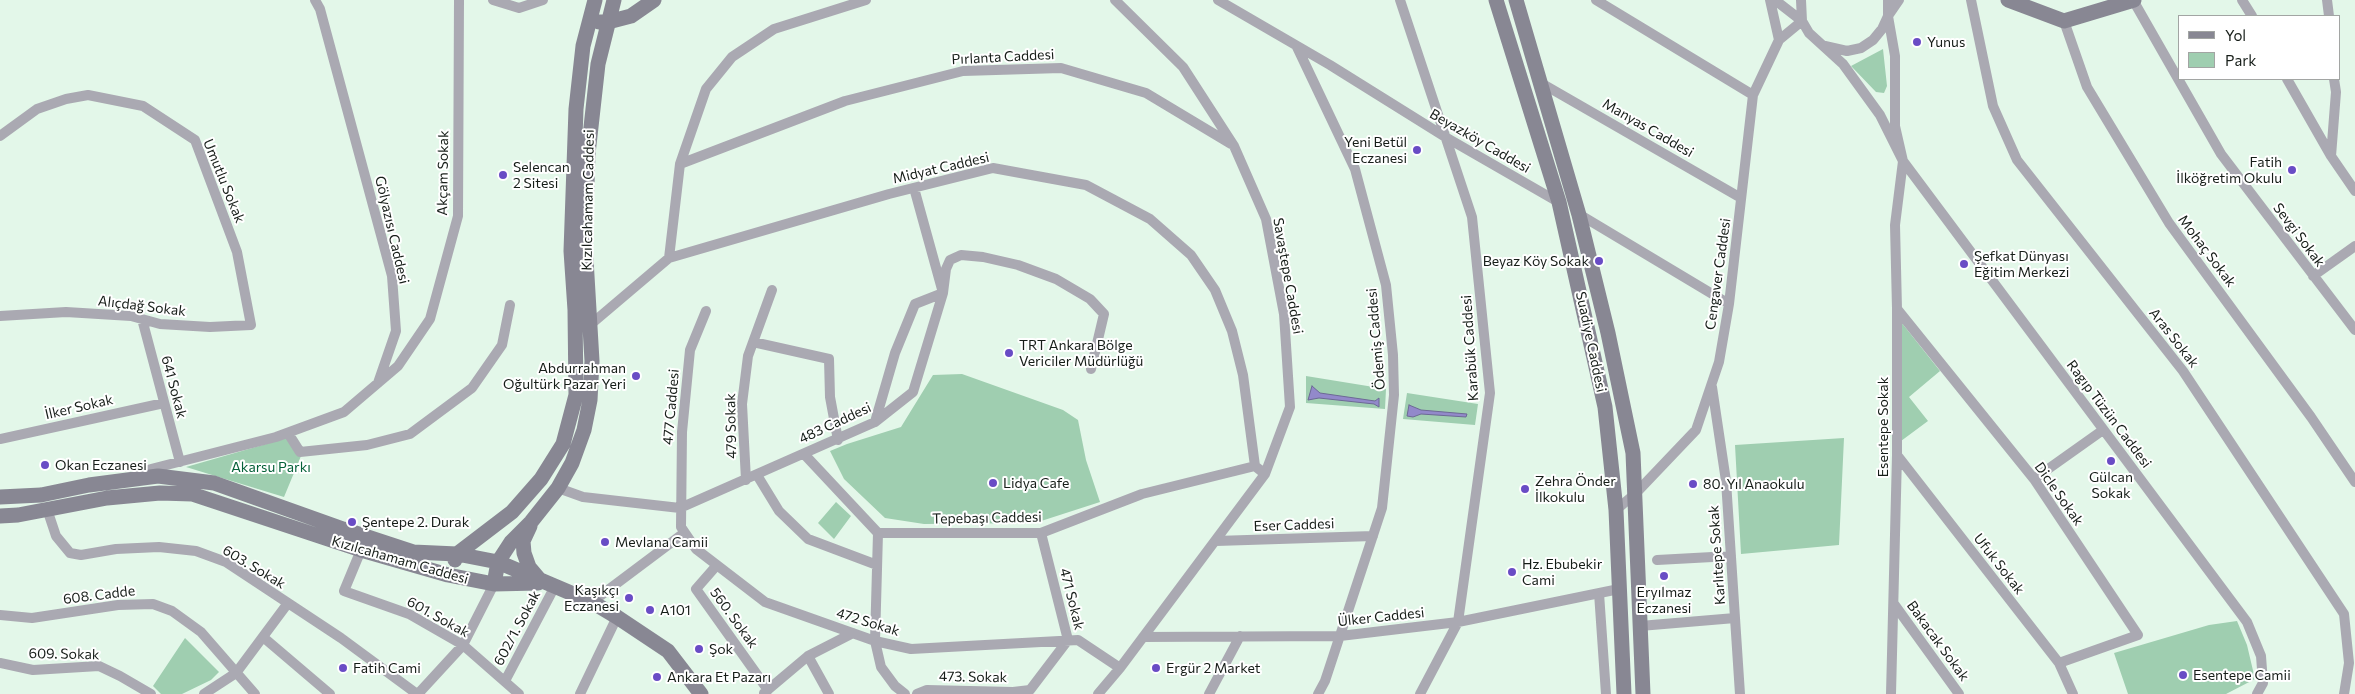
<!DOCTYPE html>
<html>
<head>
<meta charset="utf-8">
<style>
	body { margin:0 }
	#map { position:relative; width:2355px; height:694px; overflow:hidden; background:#e3f7e9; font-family:Commissioner,sans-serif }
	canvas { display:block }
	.legend { position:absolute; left:2178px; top:15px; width:162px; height:65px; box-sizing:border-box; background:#fff; border:1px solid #a2a5a3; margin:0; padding:6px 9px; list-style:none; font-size:15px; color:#161d18 }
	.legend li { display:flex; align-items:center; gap:10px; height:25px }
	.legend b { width:25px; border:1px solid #a2a5a3 }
</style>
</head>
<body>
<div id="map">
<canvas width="2355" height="694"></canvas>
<ul class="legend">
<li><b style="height:6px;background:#888793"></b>Yol</li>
<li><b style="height:14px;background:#9fceb0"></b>Park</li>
</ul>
</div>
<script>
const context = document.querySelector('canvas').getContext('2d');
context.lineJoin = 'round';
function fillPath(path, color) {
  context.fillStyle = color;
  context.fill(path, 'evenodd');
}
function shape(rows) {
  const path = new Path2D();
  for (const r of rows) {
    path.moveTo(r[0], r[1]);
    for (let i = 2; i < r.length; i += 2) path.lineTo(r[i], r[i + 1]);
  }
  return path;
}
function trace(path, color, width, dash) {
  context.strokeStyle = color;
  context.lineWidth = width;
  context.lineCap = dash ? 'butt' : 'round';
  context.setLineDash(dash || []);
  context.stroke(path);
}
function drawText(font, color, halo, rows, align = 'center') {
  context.font = font + ' Commissioner,sans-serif';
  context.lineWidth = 4;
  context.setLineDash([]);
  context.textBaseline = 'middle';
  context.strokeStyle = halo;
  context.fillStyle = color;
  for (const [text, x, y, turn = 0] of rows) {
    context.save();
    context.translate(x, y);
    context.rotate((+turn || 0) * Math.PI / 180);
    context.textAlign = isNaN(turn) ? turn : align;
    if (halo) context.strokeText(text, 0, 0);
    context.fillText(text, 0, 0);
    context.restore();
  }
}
const green = shape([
	[1883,49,1887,86,1884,93,1876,92,1851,66],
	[1901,322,1940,371,1909,397,1928,421,1901,441],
	[962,374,1063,410,1078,420,1086,460,1100,502,1035,523,924,524,885,518,844,479,830,451,847,444,901,427,933,375],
	[1306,376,1386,389,1385,409,1306,403],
	[1407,393,1478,404,1475,425,1403,419],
	[287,438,301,456,284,497,186,467],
	[1844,438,1839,545,1741,554,1735,445],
	[836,502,851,516,834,539,818,523],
	[2237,621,2247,645,2255,679,2226,694,2128,694,2114,653,2209,625],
	[185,638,219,672,211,680,182,694,161,694,153,686]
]);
const water = shape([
	[1312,386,1320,393,1375,401,1379,398,1379,407,1374,404,1319,398,1308,400,1312,386],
	[1409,405,1421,410,1467,414,1466,417,1421,414,1413,417,1407,416,1409,405]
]);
const street = shape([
	[315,0,320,9,392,276,396,331,378,383],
	[493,0,519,8,543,0],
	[1218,0,1330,65,1447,138,1560,203],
	[1400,0,1472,217,1490,393,1458,622,1420,694],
	[1596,0,1753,95],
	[1770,0,1779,40],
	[1775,0,1802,21],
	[1801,0,1802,21,1809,33,1843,64,1880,115,1903,161,2247,622,2261,656,2263,683,2257,694],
	[1888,0,1888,16,1895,56,1895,126,1903,161,1895,225,1897,309,1897,455,1891,694],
	[1971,0,1993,106,2017,160,2183,371,2344,614,2349,663,2344,694],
	[2133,0,2221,154,2355,330],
	[2242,0,2252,16],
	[2327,0,2329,16],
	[2064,21,2087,87,2169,223,2311,417,2355,482],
	[1825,46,1847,51,1861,48,1873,40,1882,29,1888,16,1899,0],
	[1297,47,1355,169,1386,285,1393,355,1394,395,1382,508,1325,681,1318,694],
	[2287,79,2331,156,2355,191],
	[1541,83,1741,198],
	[0,136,37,109,66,99,88,95,143,106,195,140,237,252,251,325,210,327,160,324,131,316,66,312,0,316],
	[2331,156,2336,92,2334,79],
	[680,164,845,101,963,71,1061,68,1146,93,1231,144],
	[1577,213,1729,304],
	[669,258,680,164,706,89,732,57,774,29,866,0],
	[2313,276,2355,246],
	[1897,309,2034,479,2138,635,2059,663],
	[706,311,690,350,682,432,681,527,696,549,765,602,875,641,911,649,1078,640,1120,668],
	[142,319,180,462],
	[590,325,669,258,889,194,993,168,1086,185,1150,219,1191,255,1215,290,1232,331,1243,375,1255,466,1265,474],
	[753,342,829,359,830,397,838,440],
	[1712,387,1726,481,1740,694],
	[875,422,895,353,915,304,943,293,946,269,950,260,961,255,983,257,1018,265,1056,279,1090,299,1104,314,1091,369],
	[288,433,300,452,367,445,410,434,472,388,502,345,510,305],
	[0,439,164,403],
	[804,454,878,533,1041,533,1142,494,1255,466],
	[1897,455,2059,663,2073,694],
	[139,475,151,469,276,437,344,412,398,366,430,319,458,216,459,0],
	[757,475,779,511,808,539,877,565],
	[2034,479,2103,430],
	[746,480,742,404,748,356,772,290],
	[558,488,583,497,680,508,875,422,913,392,943,293,914,188],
	[47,509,56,536,70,553,81,555,116,549,159,547,196,551,226,562,341,638,417,694],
	[1616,510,1636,493,1696,430,1719,362,1729,304,1753,95,1779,40,1802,21],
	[878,533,875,641,881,667,895,686,905,694],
	[1216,541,1373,536],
	[361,550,344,591,409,614,463,645,519,694],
	[1657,560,1731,556],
	[717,565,696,589,768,690],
	[1599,593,1606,694],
	[592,602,684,533],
	[1894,604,1959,694],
	[0,615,32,618,118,605,153,604,172,611,201,632,255,694],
	[1640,626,1735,618],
	[263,637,330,694],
	[1143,637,1340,636,1458,622,1619,589],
	[808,656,829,694],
	[0,663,33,670,99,666,120,676,151,694],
	[505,681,554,588],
	[764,693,808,656,853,633],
	[204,694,236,673,288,603],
	[418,694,463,645,494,584],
	[580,694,617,617],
	[917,694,927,690,1013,692,1030,690,1068,640,1041,533],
	[1098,694,1120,668,1265,474,1290,407,1284,314,1266,219,1234,146,1183,67,1115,0],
	[1209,694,1240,636]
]);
const secondary = shape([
	[1496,0,1559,202,1605,407,1616,510,1624,694],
	[1516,0,1579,215,1608,333,1633,453,1643,694],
	[2008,0,2064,21,2134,0],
	[599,22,608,22,631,16,654,0],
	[0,497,41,495,89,485,158,476,214,483,343,529,413,552,457,554,498,562,592,602,617,617,668,651,701,694],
	[0,516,18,515,107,498,160,493,192,494,361,550,448,575,494,584,498,562,511,542,531,522,558,488,572,463,584,430,590,400,592,361,585,242,588,154,598,64,614,0],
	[530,526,523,541,524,553,529,567,540,580],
	[455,560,457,554,512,512,541,479,563,444,576,395,575,310,571,251,576,109,583,46,595,0],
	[494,584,538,583]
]);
const markers = [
	[1917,42,5,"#694cc5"],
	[1417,150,5,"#694cc5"],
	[2292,170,5,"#694cc5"],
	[503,175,5,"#694cc5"],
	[1599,261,5,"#694cc5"],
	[1964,264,5,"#694cc5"],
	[1009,353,5,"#694cc5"],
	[636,376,5,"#694cc5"],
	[2111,461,5,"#694cc5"],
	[45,465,5,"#694cc5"],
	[993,483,5,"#694cc5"],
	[1693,484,5,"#694cc5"],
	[1525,489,5,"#694cc5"],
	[352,522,5,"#694cc5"],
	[605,542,5,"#694cc5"],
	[1512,572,5,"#694cc5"],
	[1664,576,5,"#694cc5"],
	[629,598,5,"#694cc5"],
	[650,610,5,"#694cc5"],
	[699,649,5,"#694cc5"],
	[343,668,5,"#694cc5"],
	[1156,668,5,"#694cc5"],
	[2183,675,5,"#694cc5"],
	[657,677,5,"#694cc5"]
];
const poiNames = [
	["Yunus",1927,42],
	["Yeni Betül",1407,142,"right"],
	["Eczanesi",1407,158,"right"],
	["Fatih",2282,162,"right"],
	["İlköğretim Okulu",2282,178,"right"],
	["Selencan",513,167],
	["2 Sitesi",513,183],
	["Şefkat Dünyası",1974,256],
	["Eğitim Merkezi",1974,272],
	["Beyaz Köy Sokak",1589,261,"right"],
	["TRT Ankara Bölge",1019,345],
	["Vericiler Müdürlüğü",1019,361],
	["Abdurrahman",626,368,"right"],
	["Oğultürk Pazar Yeri",626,384,"right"],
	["Okan Eczanesi",55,465],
	["Gülcan",2111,477,"center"],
	["Sokak",2111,493,"center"],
	["Zehra Önder",1535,481],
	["İlkokulu",1535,497],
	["Lidya Cafe",1003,483],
	["80. Yıl Anaokulu",1703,484],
	["Şentepe 2. Durak",362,522],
	["Mevlana Camii",615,542],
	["Hz. Ebubekir",1522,564],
	["Cami",1522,580],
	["Kaşıkçı",619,590,"right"],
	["Eczanesi",619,606,"right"],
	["Eryılmaz",1664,592,"center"],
	["Eczanesi",1664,608,"center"],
	["A101",660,610],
	["Şok",709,649],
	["Fatih Cami",353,668],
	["Ergür 2 Market",1166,668],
	["Esentepe Camii",2193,675],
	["Ankara Et Pazarı",667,677]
];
const streetNames = [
	["Pırlanta Caddesi",1003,57,-3],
	["Manyas Caddesi",1648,128,30],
	["Beyazköy Caddesi",1480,141,30],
	["Midyat Caddesi",941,168,-13],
	["Akçam Sokak",443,173,-89],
	["Umutlu Sokak",224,181,68],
	["Kızılcahamam Caddesi",588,200,-89],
	["Gölyazısı Caddesi",392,230,77],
	["Sevgi Sokak",2299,235,53],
	["Mohaç Sokak",2207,251,53],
	["Cengaver Caddesi",1718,274,-82],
	["Savaştepe Caddesi",1288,276,80],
	["Alıçdağ Sokak",142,306,7],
	["Aras Sokak",2174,338,52],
	["Ödemiş Caddesi",1376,339,-95],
	["Suadiye Caddesi",1591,342,78],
	["Karabük Caddesi",1470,348,-94],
	["641 Sokak",174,387,75],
	["İlker Sokak",79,407,-13],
	["477 Caddesi",671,407,-85],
	["Ragıp Tüzün Caddesi",2109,414,53],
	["483 Caddesi",835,423,-25],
	["479 Sokak",731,426,-91],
	["Esentepe Sokak",1883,427,-90],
	["Dicle Sokak",2059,494,55],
	["Tepebaşı Caddesi",987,518,-1],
	["Eser Caddesi",1294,525,-2],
	["Karlıtepe Sokak",1717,555,-94],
	["Kızılcahamam Caddesi",400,560,16],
	["Ufuk Sokak",1999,564,52],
	["603. Sokak",254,567,31],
	["608. Cadde",99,595,-7],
	["471 Sokak",1072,599,76],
	["601. Sokak",438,617,29],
	["Ülker Caddesi",1381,617,-6],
	["560. Sokak",734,618,54],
	["472 Sokak",868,622,17],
	["602/1. Sokak",517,628,-62],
	["Bakacak Sokak",1938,641,54],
	["609. Sokak",64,654,1],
	["473. Sokak",973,677,1]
];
const parkNames = [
	["Akarsu Parkı",271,467]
];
fillPath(green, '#9fceb0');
fillPath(water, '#9289ca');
trace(water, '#6d6995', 1);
trace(street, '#aaa9b2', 10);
trace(secondary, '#888793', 15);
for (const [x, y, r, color] of markers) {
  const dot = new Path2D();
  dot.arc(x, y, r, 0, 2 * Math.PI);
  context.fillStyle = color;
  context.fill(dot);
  trace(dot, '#fff', 2);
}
drawText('14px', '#161d18', '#fff', poiNames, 'left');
drawText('14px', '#161d18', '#fff', streetNames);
drawText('14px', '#056139', '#fff', parkNames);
</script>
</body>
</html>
